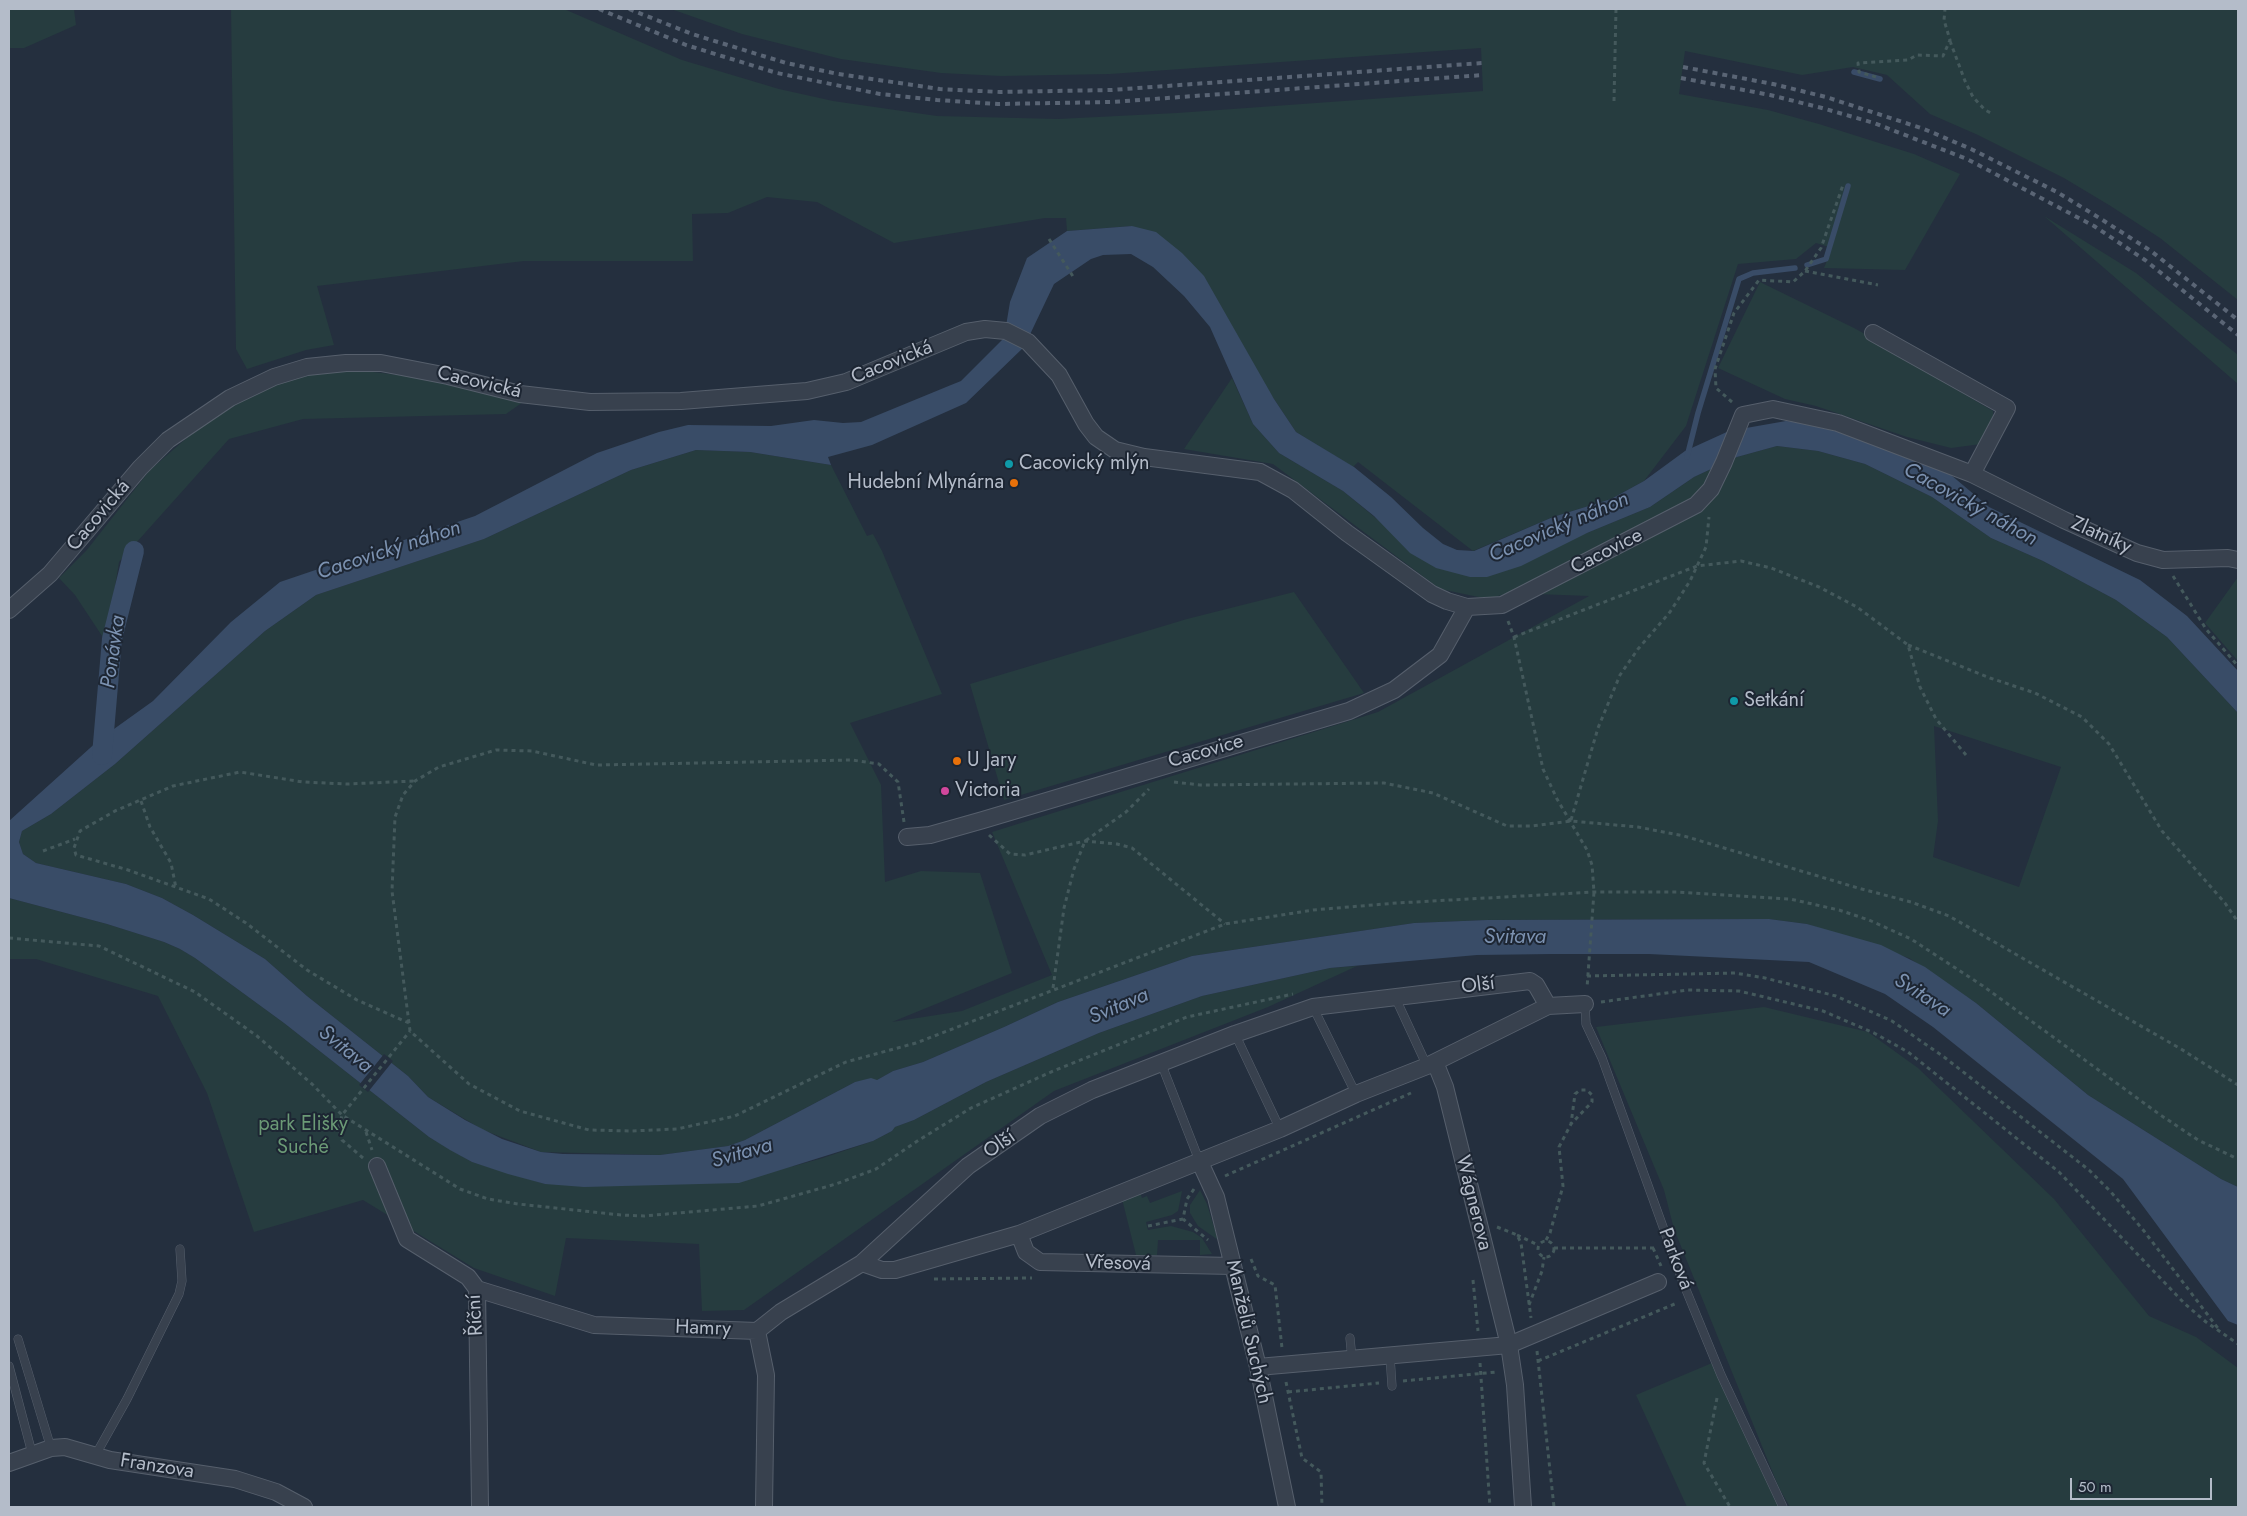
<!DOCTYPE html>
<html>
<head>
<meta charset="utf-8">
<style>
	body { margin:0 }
	#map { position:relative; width:2247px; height:1516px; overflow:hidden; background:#242f3e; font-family:Jost,sans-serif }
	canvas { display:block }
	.frame { position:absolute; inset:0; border:10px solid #b4bcc9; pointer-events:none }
	.scale { position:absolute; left:2070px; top:1478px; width:142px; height:22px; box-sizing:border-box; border:2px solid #b4bcc9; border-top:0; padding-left:6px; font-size:15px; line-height:18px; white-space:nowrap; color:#b4bcc9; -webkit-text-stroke:4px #1d2633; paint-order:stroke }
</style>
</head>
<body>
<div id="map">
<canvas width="2247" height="1516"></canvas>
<div class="frame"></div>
<div class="scale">50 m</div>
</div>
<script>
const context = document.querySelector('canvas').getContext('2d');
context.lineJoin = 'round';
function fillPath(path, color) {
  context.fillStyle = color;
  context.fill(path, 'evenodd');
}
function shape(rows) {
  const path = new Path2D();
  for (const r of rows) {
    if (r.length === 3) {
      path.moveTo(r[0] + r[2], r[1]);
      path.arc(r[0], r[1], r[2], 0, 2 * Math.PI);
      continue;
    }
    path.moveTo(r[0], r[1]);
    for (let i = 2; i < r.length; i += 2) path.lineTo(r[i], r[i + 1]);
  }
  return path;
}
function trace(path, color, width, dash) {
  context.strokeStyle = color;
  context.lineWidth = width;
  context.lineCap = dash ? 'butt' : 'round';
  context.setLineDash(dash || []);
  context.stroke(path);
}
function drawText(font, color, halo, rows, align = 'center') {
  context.font = font + ' Jost,sans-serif';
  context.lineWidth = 4;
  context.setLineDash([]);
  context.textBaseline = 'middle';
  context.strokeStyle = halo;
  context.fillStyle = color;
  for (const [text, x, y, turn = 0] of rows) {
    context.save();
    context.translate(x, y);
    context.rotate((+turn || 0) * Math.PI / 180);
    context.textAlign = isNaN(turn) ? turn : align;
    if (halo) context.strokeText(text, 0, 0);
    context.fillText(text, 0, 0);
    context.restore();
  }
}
const green = shape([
	[9,9,74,9,76,25,24,48,9,48],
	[231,9,564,9,682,60,779,89,833,101,937,116,1058,119,1177,113,1483,91,1481,48,1110,74,1001,76,941,73,841,59,742,34,671,9,2238,9,2238,300,2160,238,2109,205,2064,178,1978,135,1930,114,1887,75,1853,67,1802,75,1685,51,1679,94,1768,110,1819,124,1914,154,1960,174,1905,270,1824,268,1832,248,1816,243,1796,259,1738,264,1686,426,1644,481,1611,499,1553,517,1473,551,1358,462,1353,467,1296,432,1274,399,1132,226,1067,231,1066,218,1045,218,894,243,817,202,767,197,728,213,692,214,693,261,524,261,317,286,334,345,306,350,247,369,236,349],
	[2044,216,2136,273,2238,355,2238,384],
	[1760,282,1854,328,1938,374,1945,383,1993,411,1993,422,1981,444,1951,448,1907,437,1816,406,1785,399,1718,368],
	[342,368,445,381,523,402,506,414,303,419,229,439,119,562,106,642,75,595,59,578,86,551,150,470,205,422,267,387,301,375],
	[1232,378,1253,424,1279,453,1343,491,1436,568,1587,533,1650,507,1694,477,1737,457,1777,446,1818,451,1865,464,1932,497,1991,538,2043,561,2116,600,2167,637,2238,713,2238,1187,2221,1179,2088,1095,1976,1003,1909,958,1807,924,1769,919,1487,920,1414,923,1192,956,1058,1002,1004,1027,923,1062,893,1071,877,1080,855,1082,745,1140,728,1146,660,1155,541,1152,483,1130,428,1097,408,1076,307,996,265,959,193,915,162,898,126,884,36,863,23,854,19,842,22,831,51,814,115,764,265,631,316,595,484,539,631,470,696,450,750,452,831,465,867,536,873,534,882,551,942,694,850,723,881,785,885,882,921,871,980,873,1012,973,892,1022,962,1011,1052,975,992,832,1378,712,1589,596,1508,593,1488,599,1440,589,1273,464,1184,449],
	[1934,726,2061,767,2019,887,1933,857,1938,821],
	[2238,577,2238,661,2205,623],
	[1294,592,1364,693,1004,800,970,684,1187,619],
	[9,898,107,924,164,942,180,949,195,958,284,1023,429,1137,472,1162,545,1184,794,1166,823,1158,873,1141,892,1131,895,1127,914,1120,986,1082,1099,1033,1202,996,1330,968,1357,966,1268,1007,1054,1091,744,1310,702,1311,699,1244,566,1238,555,1296,474,1268,363,1200,254,1232,207,1093,158,996,36,959,9,959],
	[1764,1007,1868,1032,1918,1068,2054,1199,2149,1316,2196,1337,2238,1368,2238,1507,1790,1507,1779,1488,1674,1229,1664,1190,1596,1027],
	[1200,1190,1207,1204,1218,1240,1198,1226,1190,1213,1190,1205],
	[1182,1191,1178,1211,1172,1215,1146,1222,1148,1230,1171,1226,1193,1232,1202,1238,1212,1254,1200,1255,1200,1240,1158,1240,1157,1255,1136,1255,1122,1199,1140,1193,1142,1198,1147,1196,1150,1203],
	[1712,1363,1780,1507,1687,1507,1636,1395]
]);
const water = shape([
	[1132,226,1156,232,1182,253,1204,276,1274,399,1296,432,1354,467,1391,497,1423,528,1443,544,1457,550,1474,551,1553,517,1611,499,1644,481,1685,451,1729,431,1786,421,1830,425,1918,459,1951,475,1989,507,2140,580,2187,616,2238,671,2238,713,2167,637,2116,600,2043,561,1991,538,1932,497,1865,464,1818,451,1777,446,1737,457,1694,477,1650,507,1587,533,1521,566,1487,577,1470,577,1436,568,1410,553,1374,516,1343,491,1279,453,1253,424,1210,327,1184,296,1153,267,1131,254,1103,255,1091,259,1054,284,1024,347,966,403,872,445,828,457,831,465,750,452,696,450,631,470,484,539,316,595,265,631,115,764,51,814,22,831,19,842,23,854,36,863,126,884,162,898,193,915,265,959,307,996,408,1076,428,1097,465,1120,502,1139,541,1152,563,1154,660,1155,728,1146,745,1140,855,1082,871,1078,877,1080,893,1071,923,1062,1004,1027,1058,1002,1192,956,1414,923,1487,920,1769,919,1807,924,1881,945,1925,967,1976,1003,2088,1095,2221,1179,2238,1187,2238,1325,2228,1321,2123,1179,1933,1027,1885,994,1809,962,1649,954,1552,954,1477,955,1330,968,1202,996,1099,1033,986,1082,914,1120,895,1127,892,1131,873,1141,739,1183,584,1187,545,1184,508,1174,472,1162,450,1150,429,1137,284,1023,195,958,180,949,164,942,107,924,9,898,9,821,100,739,153,701,231,622,280,582,475,516,597,453,659,432,688,425,771,426,814,420,843,423,861,422,951,385,961,381,1004,338,1010,302,1027,258,1067,231]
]);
const pier = shape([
	[384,1054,393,1061,368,1092,359,1085]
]);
const stream = shape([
	[1854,72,1880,79],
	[1807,265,1826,259,1848,186],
	[1687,457,1698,413,1739,279,1753,273,1795,268]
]);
const canal = shape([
	[102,755,112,639,134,551]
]);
const path = shape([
	[1950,41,1965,81,1973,97,1985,110,1993,114],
	[1876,77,1859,72,1858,63,1908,60,1917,55,1943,56,1950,40,1944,20,1945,9],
	[1614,101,1616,9],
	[1049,239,1074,278],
	[1805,271,1878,285],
	[1732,402,1716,388,1715,369,1734,313,1759,280,1793,282,1805,271,1821,248,1843,185],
	[2173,576,2206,629,2238,666],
	[1508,621,1514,637,1543,769,1557,799,1587,850,1592,865,1594,892,1587,988],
	[1514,637,1697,566,1741,561,1771,568,1819,587,1857,607,1908,645,1920,687,1936,719,1966,755],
	[1908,645,1990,678,2035,693,2082,717,2109,744,2162,831,2225,903,2238,922],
	[1174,782,1200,785,1384,783,1433,793,1507,826,1531,826,1571,821,1638,827,1684,836,1858,888,1911,902,1949,916,2181,1049,2238,1085],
	[141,801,150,827,171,863,176,888],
	[1571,820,1598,728,1620,675,1638,649,1670,612,1690,581,1706,547,1709,517],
	[904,822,898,782,879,764,852,760,596,765,532,751,496,750,439,767,415,781,403,795,395,817,392,891,410,1031,469,1084,520,1111,589,1130,631,1131,677,1129,735,1116,846,1062,916,1043,1225,924,1313,910,1397,903,1594,892,1677,892,1741,896,1790,899,1839,910,1869,920,1911,939,1983,986,2159,1114,2198,1140,2238,1159],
	[989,835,1010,854,1025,855,1085,841,1117,844,1132,848,1225,924],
	[43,851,75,839],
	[9,938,99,946,195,992,257,1036,312,1084,342,1115,460,1189,488,1199,518,1204,621,1215,644,1216,758,1206,836,1184,876,1169,919,1140,971,1108,1051,1072,1187,1017,1293,994],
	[1587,976,1735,973,1765,978,1836,996,1892,1021,1944,1057,2089,1170,2111,1192,2144,1231,2220,1331],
	[1053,988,1064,908,1074,869,1085,841,1126,812,1149,789],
	[1601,1002,1688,990,1739,991,1823,1011,1874,1033,1908,1052,2059,1172,2185,1304,2206,1322,2238,1344],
	[409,1023,357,1000,307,970,246,923,209,899,128,870,76,855,74,848,80,831,115,811,173,786,240,772,303,782,347,784,414,781],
	[366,1132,372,1150],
	[363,1158,342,1140,339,1128,342,1115,410,1031],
	[1225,1176,1411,1093],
	[1194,1189,1187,1199,1183,1219,1208,1240],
	[1148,1226,1183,1219],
	[1497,1227,1517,1235,1521,1243,1531,1318],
	[1517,1235,1538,1245],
	[1546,1240,1550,1233,1563,1186,1559,1147,1571,1124,1592,1102,1592,1095,1587,1090,1580,1090,1575,1094,1571,1124],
	[1546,1249,8],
	[1554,1248,1658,1248],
	[1653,1248,1661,1266],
	[1251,1259,1258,1276,1275,1285,1282,1348],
	[934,1279,1032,1278],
	[1473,1280,1478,1331],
	[1529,1305,1542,1271,1544,1257],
	[1537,1351,1554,1507],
	[1538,1361,1677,1303],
	[1480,1363,1490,1507],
	[1403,1381,1496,1372],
	[1286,1382,1302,1458,1321,1472,1322,1507],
	[1288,1392,1379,1383],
	[1717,1398,1704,1463,1730,1507]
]);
const lane = shape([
	[1395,997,1427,1066],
	[1585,1004,1586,1024,1602,1058,1684,1285,1721,1375,1783,1507],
	[1313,1007,1356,1094],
	[1235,1034,1280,1129],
	[1161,1063,1199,1160],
	[1350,1338,1352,1359],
	[18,1339,51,1448],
	[1390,1356,1392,1386],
	[9,1366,32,1453],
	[95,1456,127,1399,179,1294,182,1281,180,1249]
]);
const street = shape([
	[1873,333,2007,408,1972,474],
	[9,610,50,574,140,468,168,440,230,398,274,377,307,367,346,363,381,363,448,376,520,394,590,402,681,401,807,391,846,382,966,332,985,329,1006,331,1028,342,1059,375,1086,424,1096,437,1115,450,1144,457,1260,472,1293,490,1347,533,1432,594,1447,601,1467,607,1502,605,1696,505,1711,489,1724,462,1743,415,1773,409,1838,423,1972,474,2064,520,2137,553,2163,560,2228,558,2238,560],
	[907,837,930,835,983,820,1349,711,1394,690,1440,655,1467,607],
	[1435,1062,1445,1087,1509,1345,1515,1385,1523,1507],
	[1199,1160,1216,1197,1258,1367,1287,1507],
	[377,1166,407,1239,468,1277,477,1289,480,1507],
	[1019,1234,1026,1252,1040,1262,1233,1266],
	[862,1263,882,1270,895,1270,1019,1234,1280,1129,1356,1094,1427,1066,1548,1006,1585,1004],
	[477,1289,594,1325,757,1331],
	[757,1331,781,1312,862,1263,968,1166,1040,1116,1092,1090,1235,1034,1313,1007,1530,981,1536,985,1548,1006],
	[757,1331,766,1375,764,1507],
	[1258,1367,1509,1345,1658,1282],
	[9,1463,51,1448,65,1447,110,1460,235,1479,276,1492,304,1507]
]);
const rail = shape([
	[599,9,686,45,777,73,880,94,937,100,998,104,1112,102,1483,75],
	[629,9,692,34,786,63,838,74,940,89,1000,92,1111,90,1482,63],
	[1683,67,1773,84,1826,97,1924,129,1971,149,2057,192,2101,219,2151,251,2238,320],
	[1681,78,1770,95,1822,108,1874,123,1967,159,2094,226,2145,260,2238,335]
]);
const markers = [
	[1009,464,5,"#0f9aa8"],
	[1014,483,5,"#e8710a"],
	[1734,701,5,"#0f9aa8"],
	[957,761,5,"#e8710a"],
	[945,791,5,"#d1479c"]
];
const streetNames = [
	["Cacovická",892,363,-22],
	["Cacovická",479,383,13],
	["Cacovická",99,516,-50],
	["Zlatníky",2101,536,24],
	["Cacovice",1607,552,-27],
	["Cacovice",1206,752,-16],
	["Olší",1478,986,-7],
	["Olší",1000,1145,-35],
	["Wágnerova",1473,1203,76],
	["Parková",1675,1259,69],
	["Vřesová",1118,1264,2],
	["Říční",476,1315,-93],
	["Hamry",703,1329,2],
	["Manželů Suchých",1248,1332,77],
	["Franzova",157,1467,9]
];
const poiNames = [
	["Cacovický mlýn",1019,464],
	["Hudební Mlynárna",1004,483,"right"],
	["Setkání",1744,701],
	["U Jary",967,761],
	["Victoria",955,791]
];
const parkNames = [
	["park Elišky",303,1125],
	["Suché",303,1148]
];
const waterNames = [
	["Cacovický náhon",1970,505,29],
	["Cacovický náhon",1559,528,-23],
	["Cacovický náhon",389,551,-18],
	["Ponávka",114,652,-82],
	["Svitava",1515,938],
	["Svitava",1922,996,33],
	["Svitava",1119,1007,-23],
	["Svitava",345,1050,39],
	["Svitava",742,1154,-16]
];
fillPath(green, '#263c3f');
fillPath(water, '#394c67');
fillPath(pier, '#242f3e');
trace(stream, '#394c67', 5.5);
trace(canal, '#394c67', 20);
trace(lane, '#565f6c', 9);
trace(street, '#565f6c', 18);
trace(path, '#44595c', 3, [4, 4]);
trace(lane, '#38414e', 8);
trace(street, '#38414e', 16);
trace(rail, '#5a6575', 4, [5, 5]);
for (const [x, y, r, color] of markers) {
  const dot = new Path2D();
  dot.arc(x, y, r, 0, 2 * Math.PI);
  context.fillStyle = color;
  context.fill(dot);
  trace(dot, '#1d2633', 2);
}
drawText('20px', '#b4bcc9', '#1d2633', streetNames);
drawText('20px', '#b4bcc9', '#1d2633', poiNames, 'left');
drawText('20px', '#6b9a76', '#1d2633', parkNames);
drawText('italic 21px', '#7c92b1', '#1d2633', waterNames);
</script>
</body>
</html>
